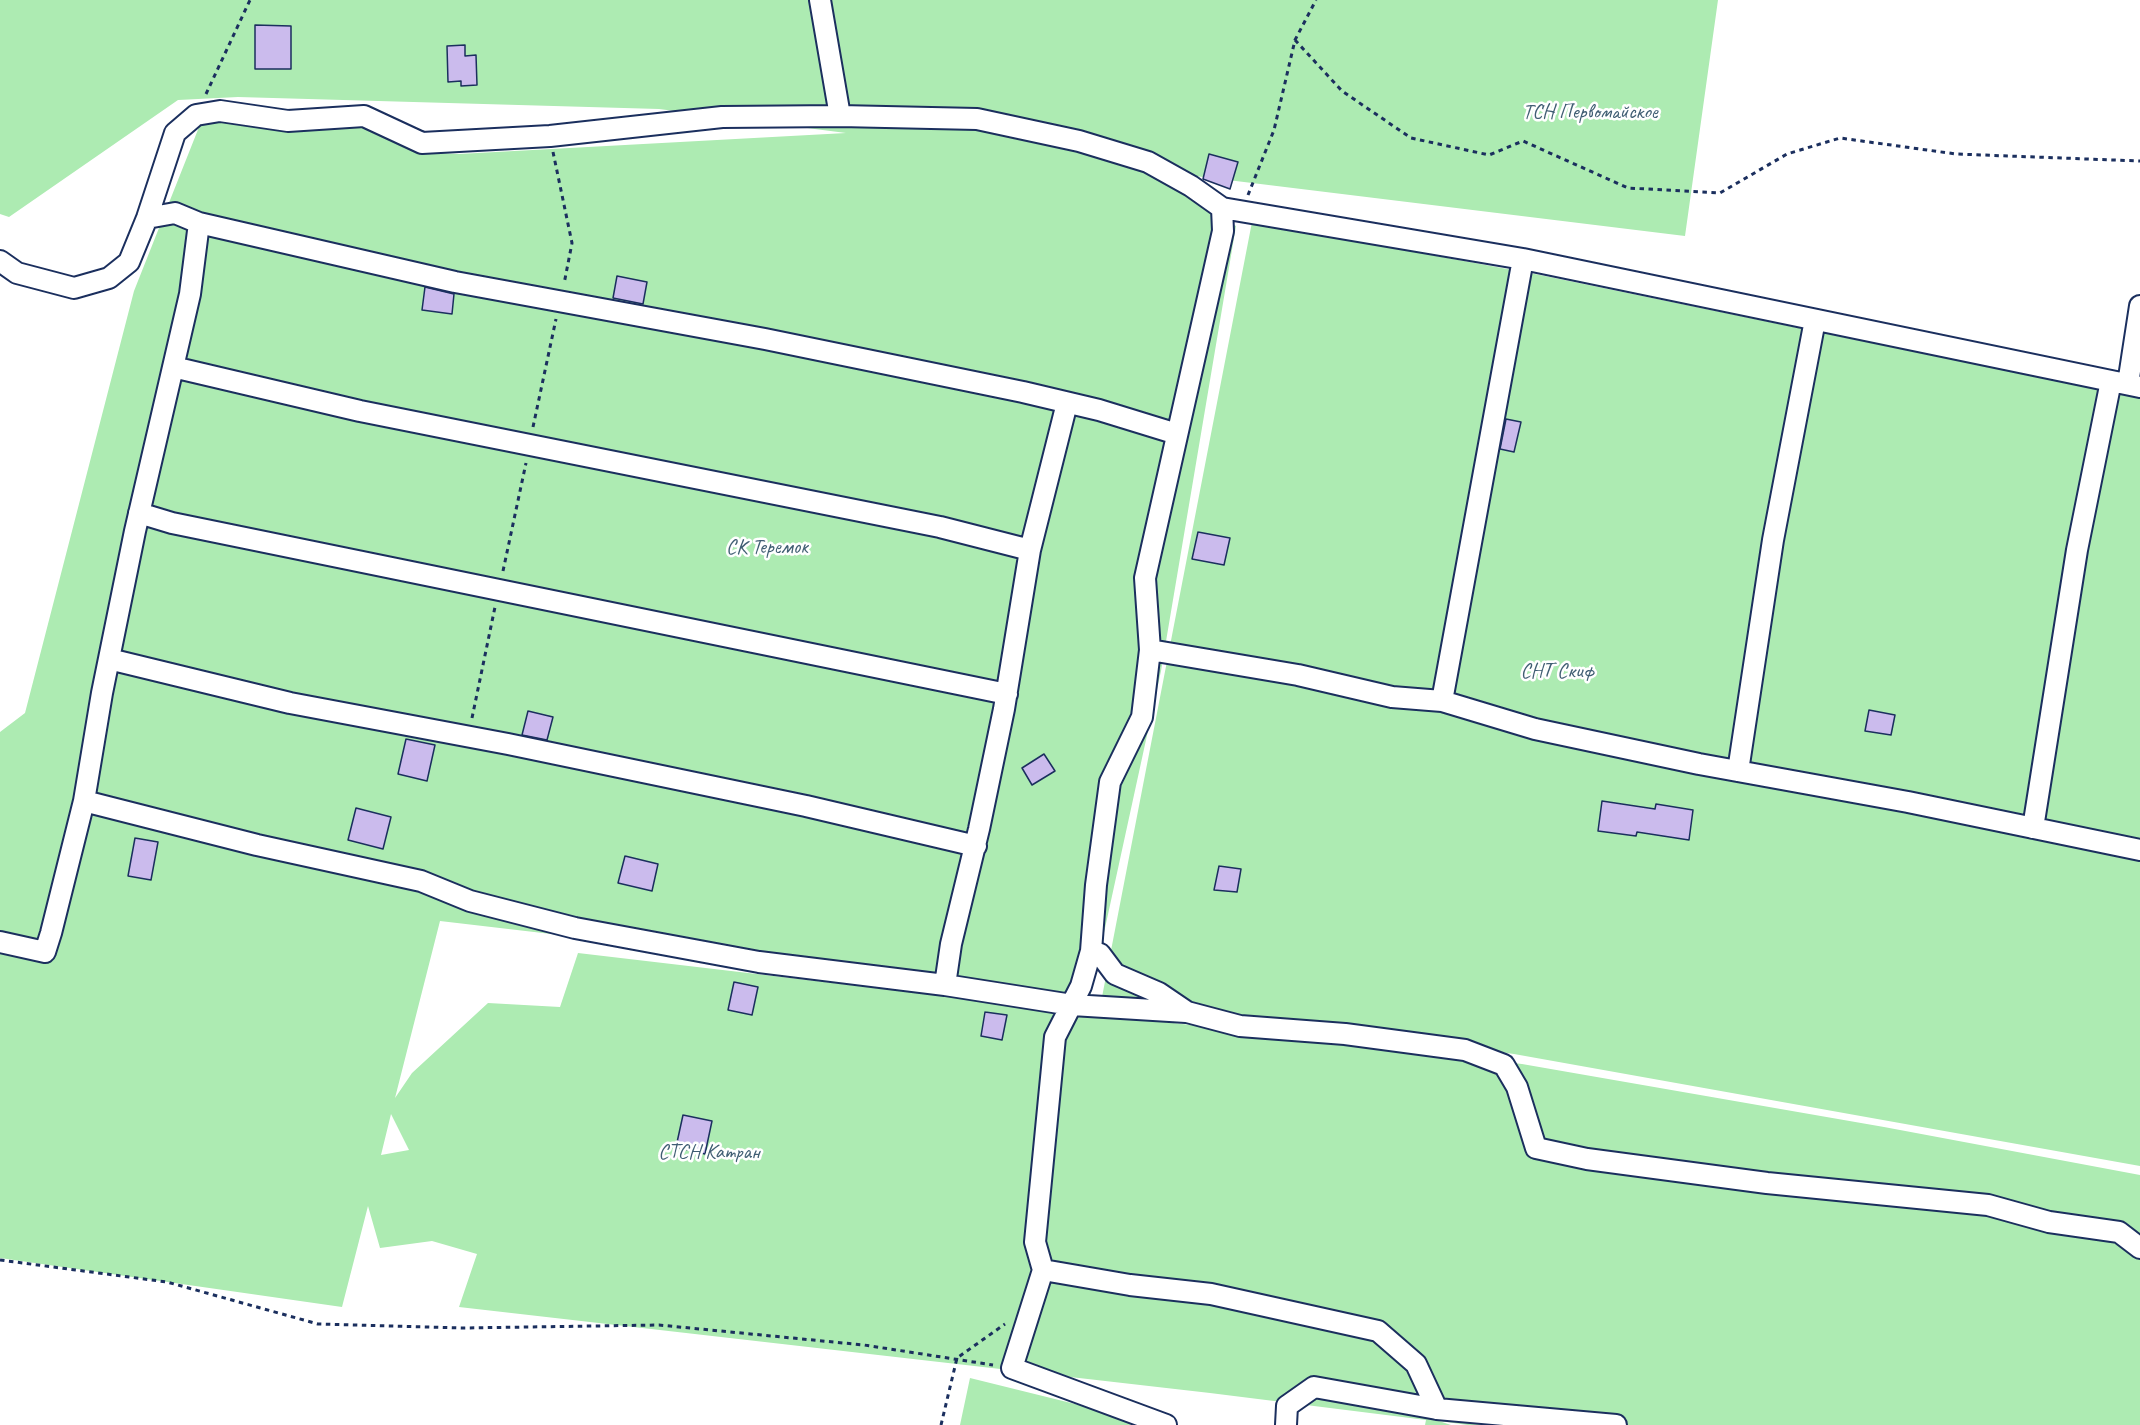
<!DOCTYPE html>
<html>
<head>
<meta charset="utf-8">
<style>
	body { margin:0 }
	canvas { display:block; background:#fff }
</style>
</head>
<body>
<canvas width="2140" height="1425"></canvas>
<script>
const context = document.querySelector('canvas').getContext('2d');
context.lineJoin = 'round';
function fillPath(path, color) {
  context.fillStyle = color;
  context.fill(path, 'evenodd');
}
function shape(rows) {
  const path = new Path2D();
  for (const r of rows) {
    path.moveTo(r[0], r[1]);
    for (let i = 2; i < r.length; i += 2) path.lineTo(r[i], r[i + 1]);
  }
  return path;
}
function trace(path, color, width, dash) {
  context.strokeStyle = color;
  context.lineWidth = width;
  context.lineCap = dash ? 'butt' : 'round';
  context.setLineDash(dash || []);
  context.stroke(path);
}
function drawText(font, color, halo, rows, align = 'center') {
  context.font = font + ' Caveat,sans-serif';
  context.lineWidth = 5;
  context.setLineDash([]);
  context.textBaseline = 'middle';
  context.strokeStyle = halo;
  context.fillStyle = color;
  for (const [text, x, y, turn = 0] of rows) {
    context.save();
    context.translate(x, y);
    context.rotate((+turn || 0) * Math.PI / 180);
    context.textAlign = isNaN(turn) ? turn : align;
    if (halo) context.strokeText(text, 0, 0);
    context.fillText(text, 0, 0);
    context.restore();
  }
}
const green = shape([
	[0,0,1718,0,1685,236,1146,170,1236,226,1161,671,1090,997,440,921,395,1098,412,1073,488,1003,560,1007,578,953,1522,1064,1884,1127,2140,1175,2140,1425,1468,1425,1439,1421,1451,1425,1425,1425,1426,1420,1210,1393,459,1307,477,1254,432,1241,380,1248,368,1206,342,1307,0,1258,0,732,25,713,134,291,201,122,365,127,417,152,459,154,846,133,659,109,238,97,178,100,9,217,0,214],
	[391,1114,409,1150,381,1155],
	[1252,222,1540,275,2140,398,2140,1166,1514,1054,1102,997],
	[970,1378,1160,1425,960,1425]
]);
const building = shape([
	[255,25,291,26,291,69,255,69,255,25],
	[465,45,465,56,476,55,477,85,461,86,461,81,448,82,447,46,465,45],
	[1209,154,1238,162,1230,189,1203,179,1209,154],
	[617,276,647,282,643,304,613,298,617,276],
	[425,287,454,294,452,314,422,310,425,287],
	[1506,419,1521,422,1514,452,1500,449,1506,419],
	[1198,532,1230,538,1224,565,1192,559,1198,532],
	[1869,710,1895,715,1891,735,1865,731,1869,710],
	[528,711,553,717,547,740,522,735,528,711],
	[406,739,435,745,427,781,398,774,406,739],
	[1044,754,1055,771,1032,785,1022,768,1044,754],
	[1602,801,1655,809,1656,804,1693,810,1689,840,1637,832,1636,836,1598,831,1602,801],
	[356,808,391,817,383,849,348,840,356,808],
	[135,838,158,842,151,880,128,876,135,838],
	[625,856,658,864,652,891,618,883,625,856],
	[1219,866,1241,869,1237,892,1214,890,1219,866],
	[734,982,758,987,752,1015,728,1010,734,982],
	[985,1012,1007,1015,1002,1040,981,1036,985,1012],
	[683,1115,712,1121,705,1154,676,1147,683,1115]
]);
const path = shape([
	[1295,40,1342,91,1411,138,1489,155,1523,141,1628,188,1720,193,1787,154,1840,138,1956,154,2140,161],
	[206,94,250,0],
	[553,152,572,243,564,284],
	[1248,195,1274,130,1295,40,1316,0],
	[533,427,556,319],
	[503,571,526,463],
	[472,718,495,607],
	[0,1260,167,1282,318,1324,463,1328,659,1325,864,1345,993,1365],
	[941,1425,957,1358,1005,1324]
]);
const minor = shape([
	[820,0,840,116,977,119,1079,141,1148,162,1191,186,1222,208,1523,259,2140,387],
	[1222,208,1223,231,1145,578,1150,650,1142,717,1110,782,1096,885,1091,951,1081,986,1055,1037,1035,1242,1043,1270,1130,1285,1211,1294,1378,1331,1416,1364,1437,1409],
	[199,223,455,282,765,339,1023,392,1099,410,1177,434],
	[0,261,17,273,74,288,109,278,129,262,147,218,175,133,196,115,220,111,288,121,364,116,422,143,550,136,722,117,840,116],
	[173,367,360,411,940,527,1030,550],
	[2128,384,2140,306],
	[139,513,172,523,1007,694],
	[1150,650,1298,675,1392,697,1442,701,1535,729,1699,764,1908,802,2140,850],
	[109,659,290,703,508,744,806,806,976,846],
	[1442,701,1523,259],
	[1738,771,1773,540,1815,320],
	[84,801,257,845,421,881,470,901,575,928,759,962,945,985,1072,1005,1186,1012],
	[2033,828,2077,550,2111,381],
	[0,942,45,952,51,933,84,801,102,693,135,531,190,294,199,223,175,213,147,218],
	[1091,951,1100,954,1115,974,1159,993,1187,1012,1240,1026,1345,1034,1465,1050,1504,1065,1517,1087,1536,1148,1587,1159,1767,1183,1988,1205,2049,1222,2119,1232,2140,1248],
	[945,985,951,944,979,829,1004,709,1030,550,1067,403],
	[1043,1270,1012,1368,1166,1425],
	[1286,1425,1287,1406,1314,1387,1437,1409,1616,1425]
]);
const parkNames = [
	["ТСН Первомайское",1590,112],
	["СК Теремок",767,547],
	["СНТ Скиф",1557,671],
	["СТСН Катран",709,1152]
];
fillPath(green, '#adebb2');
fillPath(building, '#cbbbed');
trace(building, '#1b2f5e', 1.5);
trace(minor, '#1b2f5e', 24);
trace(path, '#1b2f5e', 3, [4.5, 4.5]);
trace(minor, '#fff', 20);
drawText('21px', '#405e73', '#fff', parkNames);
</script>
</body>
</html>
